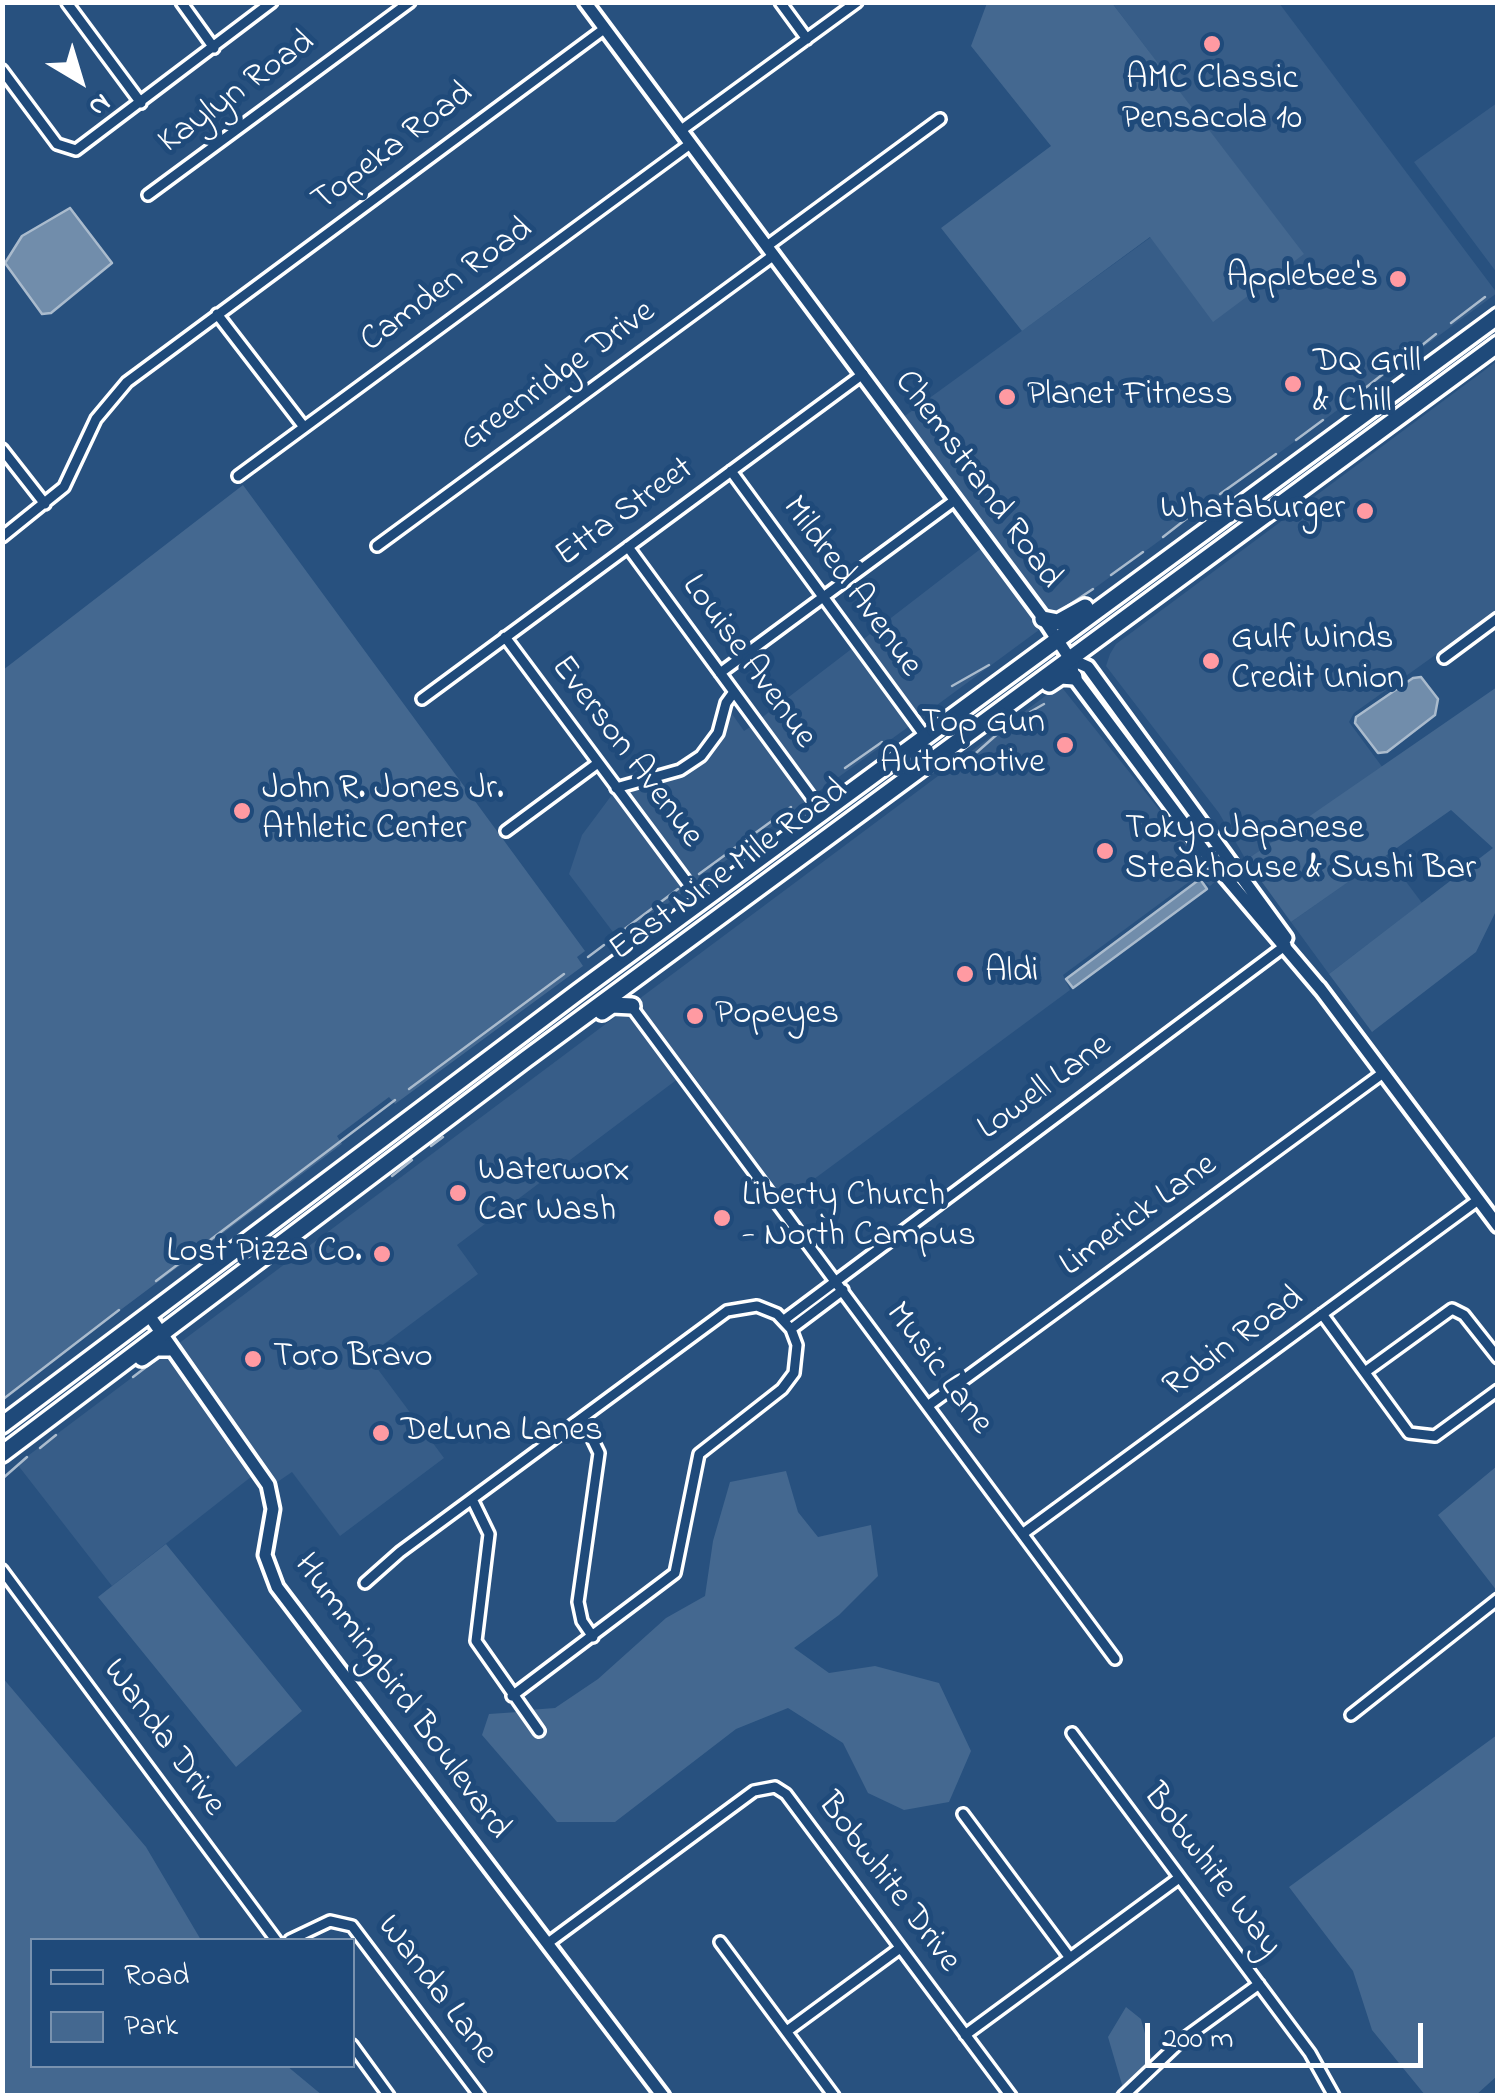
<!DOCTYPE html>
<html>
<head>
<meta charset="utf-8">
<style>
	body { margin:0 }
	#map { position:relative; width:1500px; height:2098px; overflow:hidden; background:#28517f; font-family:"Indie Flower",sans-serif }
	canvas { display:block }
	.frame { position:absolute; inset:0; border:5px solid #fff; pointer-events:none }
	.legend { position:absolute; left:30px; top:1938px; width:325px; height:130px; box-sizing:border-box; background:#1f4a7a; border:2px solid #7992af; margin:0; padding:12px 18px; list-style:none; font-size:30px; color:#fff }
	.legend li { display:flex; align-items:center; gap:20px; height:50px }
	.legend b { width:50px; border:2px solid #7992af }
	.north { position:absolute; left:30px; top:30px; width:100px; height:100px; -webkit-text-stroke:8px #1f4a7a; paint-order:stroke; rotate:142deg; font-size:28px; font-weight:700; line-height:40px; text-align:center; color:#fff }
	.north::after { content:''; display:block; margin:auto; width:35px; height:45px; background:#fff; clip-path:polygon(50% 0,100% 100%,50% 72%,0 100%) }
	.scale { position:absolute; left:1145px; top:2023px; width:278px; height:45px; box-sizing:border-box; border:5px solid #fff; border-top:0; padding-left:12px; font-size:30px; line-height:35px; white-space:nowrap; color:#fff; -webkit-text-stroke:8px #1f4a7a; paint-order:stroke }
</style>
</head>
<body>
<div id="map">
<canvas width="1500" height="2098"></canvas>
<div class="frame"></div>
<ul class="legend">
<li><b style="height:12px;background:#1f4a7a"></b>Road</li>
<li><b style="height:28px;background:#446890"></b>Park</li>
</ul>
<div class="north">N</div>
<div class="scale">200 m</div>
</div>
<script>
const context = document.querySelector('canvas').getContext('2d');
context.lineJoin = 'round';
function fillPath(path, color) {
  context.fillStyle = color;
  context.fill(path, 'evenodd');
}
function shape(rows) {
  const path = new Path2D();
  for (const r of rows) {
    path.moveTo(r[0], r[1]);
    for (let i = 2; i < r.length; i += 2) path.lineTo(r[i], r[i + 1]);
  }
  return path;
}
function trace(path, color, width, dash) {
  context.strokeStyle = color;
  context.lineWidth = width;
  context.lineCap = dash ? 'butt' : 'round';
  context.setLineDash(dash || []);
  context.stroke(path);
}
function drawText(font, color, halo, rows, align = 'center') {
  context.font = font + ' "Indie Flower",sans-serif';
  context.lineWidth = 10;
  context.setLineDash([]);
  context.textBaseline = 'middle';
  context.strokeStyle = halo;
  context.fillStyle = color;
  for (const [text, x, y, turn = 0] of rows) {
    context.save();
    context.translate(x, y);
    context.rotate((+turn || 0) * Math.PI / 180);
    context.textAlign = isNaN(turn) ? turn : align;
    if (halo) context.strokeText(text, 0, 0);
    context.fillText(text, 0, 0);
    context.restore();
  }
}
const built = shape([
	[1112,3,1279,3,1497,293,1050,621,902,418,1151,237,1303,254],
	[1497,103,1497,273,1414,162],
	[1497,361,1497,611,1354,713,1349,722,1383,768,1246,860,1219,813,1106,666,1110,654,1116,644],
	[983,547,1043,627,918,719,861,641],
	[854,647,911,725,815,794,760,719],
	[1060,685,1216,881,1210,886,1197,876,1063,975,1070,990,783,1202,690,1071,687,1072,635,1002],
	[730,711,744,731,753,725,808,800,694,884,624,790,694,768,715,748],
	[614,792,686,890,619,940,569,874,582,835],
	[1386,855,1422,903,1329,974,1291,922],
	[627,1008,679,1078,457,1245,478,1274,368,1356,444,1458,340,1536,292,1472,273,1485,174,1347],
	[166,1352,256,1473,112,1586,17,1464]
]);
const green = shape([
	[987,3,1112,3,1304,254,1213,322,1150,237,1022,331,941,228,1051,146,971,46],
	[243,485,585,951,577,957,583,966,395,1104,389,1097,337,1136,342,1144,3,1398,3,670],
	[1497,687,1497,909,1476,952,1372,1032,1329,974,1493,848,1451,810,1291,922,1246,860],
	[1497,1466,1497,1591,1438,1515],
	[786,1471,798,1512,818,1537,871,1525,878,1576,839,1615,794,1648,829,1673,875,1666,939,1683,971,1751,949,1802,904,1810,868,1793,843,1743,788,1708,736,1729,615,1822,557,1822,482,1735,489,1714,518,1712,539,1738,545,1732,529,1710,555,1708,598,1679,666,1618,705,1596,713,1541,730,1482],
	[166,1544,302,1711,236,1767,98,1597],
	[2,1677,146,1847,201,1940,32,1940,32,2066,287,2066,322,2095,3,2095],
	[1497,1735,1497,2076,1476,2095,1425,2095,1372,2030,1353,1971,1289,1887],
	[1126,2007,1141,2019,1152,2060,1123,2088,1108,2037]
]);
const water = shape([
	[70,208,112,263,51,313,42,314,5,263,22,236,70,208],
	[1421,677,1438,699,1435,715,1387,752,1378,753,1355,723,1356,717,1413,678,1421,677],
	[1200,879,1207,889,1073,988,1066,979,1200,879]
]);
const stream = shape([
	[1451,323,1485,297],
	[1411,354,1436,334],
	[1364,389,1383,374],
	[1296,440,1323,420],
	[1220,494,1276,454],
	[1163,537,1195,512],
	[1111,575,1143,552],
	[1063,609,1093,589],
	[952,686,989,665],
	[1030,712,1044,704],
	[845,768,882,742],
	[959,768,1002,730],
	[699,874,791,807],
	[618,934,678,889],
	[588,957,604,945],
	[409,1089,564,974],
	[431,1146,443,1137],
	[392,1176,412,1160],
	[156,1281,395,1100],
	[133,1377,154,1361],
	[2,1400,119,1310],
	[40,1448,56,1435],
	[2,1479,27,1457]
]);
const minor = shape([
	[181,2,214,48],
	[780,2,807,39],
	[67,3,141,103],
	[2,70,57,144,76,150,272,2],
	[680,131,857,2],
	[148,195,410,2],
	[767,246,940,119],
	[217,314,304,427],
	[2,449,45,504],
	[731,471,925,736],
	[238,476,690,144],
	[2,537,64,487,96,419,127,382,604,29],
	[377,546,774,255],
	[628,547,822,812],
	[505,637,701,901],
	[1444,658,1498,618],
	[720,673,955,500],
	[422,699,863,374],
	[616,788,680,770,701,756,718,733,726,703,734,692],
	[506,831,598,763],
	[631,1006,1115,1659],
	[1322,1314,1409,1433,1435,1436,1498,1390],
	[784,1320,1286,945],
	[791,1329,843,1290],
	[1365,1372,1452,1309,1464,1315,1498,1358],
	[929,1405,1383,1073],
	[582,1418,599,1453,578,1602,582,1621,593,1637],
	[472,1499,489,1534,476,1641,539,1731],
	[1025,1532,1478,1200],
	[2,1570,276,1940],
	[365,1583,400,1552,727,1311,757,1306,777,1314,791,1329,797,1345,794,1373,782,1389,699,1454,675,1573,512,1696],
	[1351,1715,1498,1599],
	[1072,1733,1310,2053,1334,2096],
	[963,1814,1070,1958],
	[290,1940,330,1921,352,1926,480,2096],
	[720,1942,834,2096],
	[548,1943,754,1791,775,1787,786,1794,1011,2096],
	[787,2031,900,1948],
	[965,2035,1179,1878],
	[352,2045,389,2096],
	[1123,2096,1182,2040,1259,1984]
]);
const tertiary = shape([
	[585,2,1041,615,1070,659,1074,677,1211,860,1322,991],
	[1070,659,1088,667,1286,938],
	[1319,987,1498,1226],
	[148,1314,268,1485,273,1509,265,1555,277,1587,663,2096]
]);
const primary = shape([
	[1043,619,1058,622,1085,607],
	[1049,684,1061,676,1074,677],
	[602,1012,612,1005,632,1006],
	[142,1358,156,1348,169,1348],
	[2,1425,578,992,1498,316],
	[2,1454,526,1059,1498,344]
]);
const markers = [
	[1212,44,10,"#ff9aa2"],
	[1398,279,10,"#ff9aa2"],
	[1293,384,10,"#ff9aa2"],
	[1007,397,10,"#ff9aa2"],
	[1365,511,10,"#ff9aa2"],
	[1211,661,10,"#ff9aa2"],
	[1065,745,10,"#ff9aa2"],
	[242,811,10,"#ff9aa2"],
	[1105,851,10,"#ff9aa2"],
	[965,974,10,"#ff9aa2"],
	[695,1016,10,"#ff9aa2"],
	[458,1193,10,"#ff9aa2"],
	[722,1218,10,"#ff9aa2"],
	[382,1254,10,"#ff9aa2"],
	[253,1359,10,"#ff9aa2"],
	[381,1433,10,"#ff9aa2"]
];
const poiNames = [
	["AMC Classic",1212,81,"center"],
	["Pensacola 10",1212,121,"center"],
	["Applebee's",1378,279,"right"],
	["DQ Grill",1313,364],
	["& Chill",1313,404],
	["Planet Fitness",1027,397],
	["Whataburger",1345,511,"right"],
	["Gulf Winds",1231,641],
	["Credit Union",1231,681],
	["Top Gun",1045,725,"right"],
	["Automotive",1045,765,"right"],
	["John R. Jones Jr.",262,791],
	["Athletic Center",262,831],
	["Tokyo Japanese",1125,831],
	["Steakhouse & Sushi Bar",1125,871],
	["Aldi",985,974],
	["Popeyes",715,1016],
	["Waterworx",478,1173],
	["Car Wash",478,1213],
	["Liberty Church",742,1198],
	["- North Campus",742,1238],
	["Lost Pizza Co.",362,1254,"right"],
	["Toro Bravo",273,1359],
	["DeLuna Lanes",401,1433]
];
const streetNames = [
	["Kaylyn Road",238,94,-36],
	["Topeka Road",394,149,-37],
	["Camden Road",448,287,-36],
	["Greenridge Drive",559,378,-36],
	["Chemstrand Road",976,481,54],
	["Etta Street",626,514,-36],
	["Mildred Avenue",850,588,54],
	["Louise Avenue",747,663,54],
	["Everson Avenue",625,753,53],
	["East Nine Mile Road",730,872,-36],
	["Lowell Lane",1046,1089,-36],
	["Limerick Lane",1140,1217,-36],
	["Robin Road",1235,1344,-36],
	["Music Lane",937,1370,53],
	["Hummingbird Boulevard",400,1698,54],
	["Wanda Drive",162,1739,54],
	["Bobwhite Way",1210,1872,53],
	["Bobwhite Drive",887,1884,53],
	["Wanda Lane",435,1991,53]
];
fillPath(built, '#375d88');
fillPath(green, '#446890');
fillPath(water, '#718dab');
trace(water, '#aabbcd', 2.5);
trace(stream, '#aabbcd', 2.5);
trace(minor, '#fff', 16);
trace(tertiary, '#fff', 19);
trace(primary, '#fff', 22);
trace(minor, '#1f4a7a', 9);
trace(tertiary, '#1f4a7a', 11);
trace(primary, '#1f4a7a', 15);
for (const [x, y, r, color] of markers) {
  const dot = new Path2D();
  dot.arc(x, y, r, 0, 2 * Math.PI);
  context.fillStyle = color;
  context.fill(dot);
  trace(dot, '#1f4a7a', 4);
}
drawText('35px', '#fff', '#1f4a7a', poiNames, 'left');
drawText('35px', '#fff', '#1f4a7a', streetNames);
</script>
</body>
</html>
